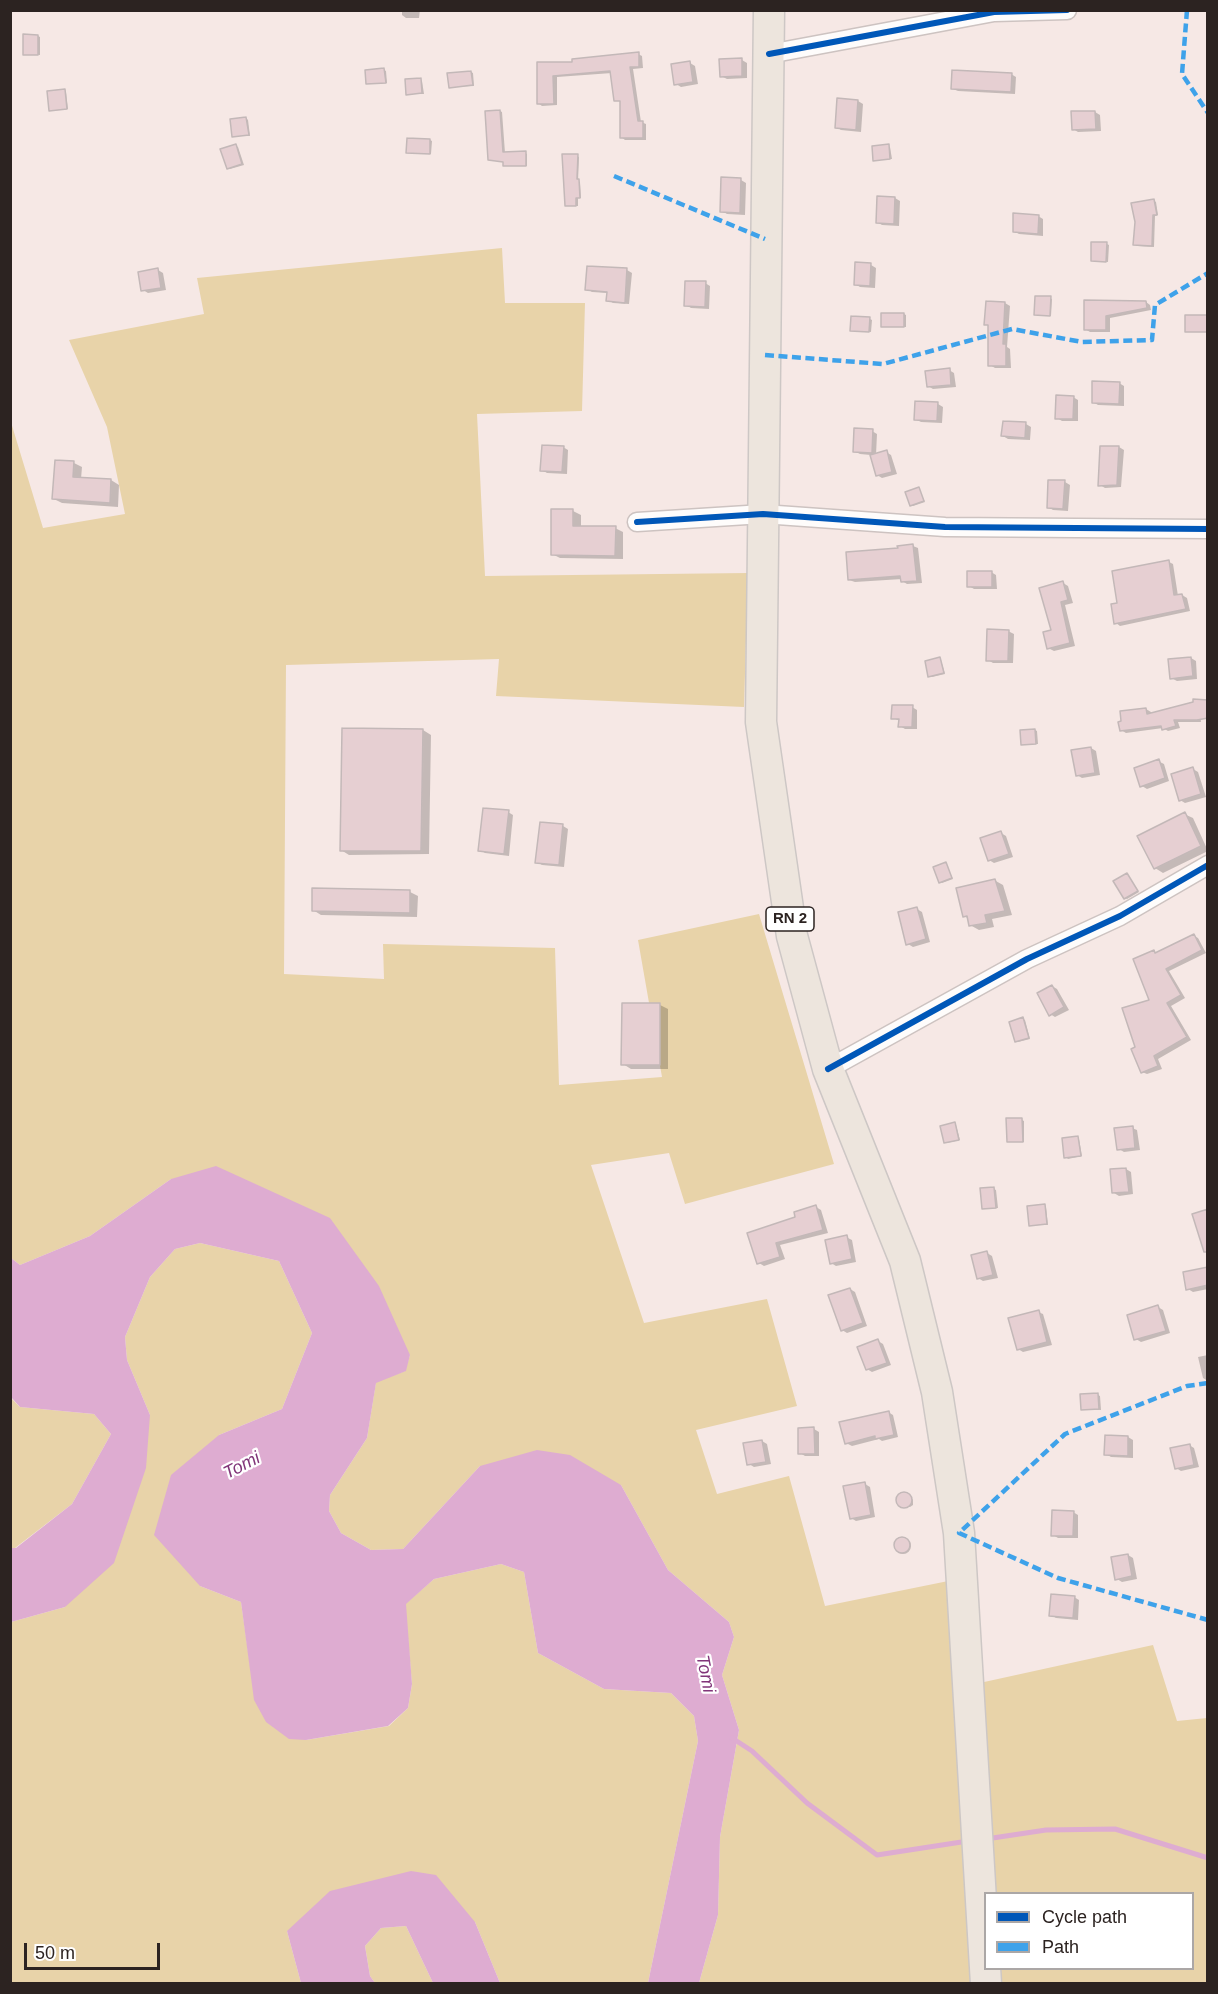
<!DOCTYPE html>
<html>
<head>
<meta charset="utf-8">
<style>
	body { margin:0 }
	#map { position:relative; width:1218px; height:1994px; overflow:hidden; background:#f6e8e5; font-family:Arial,sans-serif }
	canvas { display:block }
	.frame { position:absolute; inset:0; border:12px solid #2c2321; pointer-events:none }
	.legend { position:absolute; left:984px; top:1892px; width:210px; height:78px; box-sizing:border-box; background:#fff; border:2px solid #aba7a6; margin:0; padding:8px 10px; list-style:none; font-size:18px; color:#2c2321 }
	.legend li { display:flex; align-items:center; gap:12px; height:30px }
	.legend b { width:30px; border:2px solid #aba7a6 }
	.scale { position:absolute; left:24px; top:1943px; width:136px; height:27px; box-sizing:border-box; border:3px solid #2c2321; border-top:0; padding-left:8px; font-size:18px; line-height:21px; white-space:nowrap; color:#2c2321; -webkit-text-stroke:4px #fff; paint-order:stroke }
</style>
</head>
<body>
<div id="map">
<canvas width="1218" height="1994"></canvas>
<div class="frame"></div>
<ul class="legend">
<li><b style="height:8px;background:#0057b8"></b>Cycle path</li>
<li><b style="height:8px;background:#3ea2ea"></b>Path</li>
</ul>
<div class="scale">50 m</div>
</div>
<script>
const context = document.querySelector('canvas').getContext('2d');
context.lineJoin = 'round';
function fillPath(path, color) {
  context.fillStyle = color;
  context.fill(path, 'evenodd');
}
function shape(rows) {
  const path = new Path2D();
  for (const r of rows) {
    if (r.length === 3) {
      path.moveTo(r[0] + r[2], r[1]);
      path.arc(r[0], r[1], r[2], 0, 2 * Math.PI);
      continue;
    }
    path.moveTo(r[0], r[1]);
    for (let i = 2; i < r.length; i += 2) path.lineTo(r[i], r[i + 1]);
  }
  return path;
}
function trace(path, color, width, dash) {
  context.strokeStyle = color;
  context.lineWidth = width;
  context.lineCap = dash ? 'butt' : 'round';
  context.setLineDash(dash || []);
  context.stroke(path);
}
function drawText(font, color, halo, rows, align = 'center') {
  context.font = font + ' Arial,sans-serif';
  context.lineWidth = 4.5;
  context.setLineDash([]);
  context.textBaseline = 'middle';
  context.strokeStyle = halo;
  context.fillStyle = color;
  for (const [text, x, y, turn = 0] of rows) {
    context.save();
    context.translate(x, y);
    context.rotate((+turn || 0) * Math.PI / 180);
    context.textAlign = isNaN(turn) ? turn : align;
    if (halo) context.strokeText(text, 0, 0);
    context.fillText(text, 0, 0);
    context.restore();
  }
}
const green = shape([
	[502,248,505,303,585,303,582,411,477,414,485,576,748,573,744,707,496,696,499,659,286,665,284,974,384,979,383,944,555,948,559,1085,662,1077,638,940,759,914,834,1164,685,1204,669,1153,591,1165,644,1323,767,1299,797,1406,696,1430,717,1494,789,1476,825,1606,968,1577,975,1684,1153,1645,1177,1721,1207,1718,1207,1983,699,1983,718,1915,720,1837,739,1730,722,1675,734,1637,729,1622,668,1570,621,1485,480,1466,403,1549,371,1550,341,1533,329,1511,330,1495,367,1438,376,1382,405,1371,410,1355,171,1179,90,1236,20,1265,11,1258,10,419,43,528,125,514,107,427,69,340,204,314,197,278],
	[986,1894,1192,1894,1192,1968,986,1968],
	[200,1243,279,1261,312,1333,282,1409,219,1435,200,1586,241,1602,255,1700,306,1740,389,1726,408,1708,412,1684,405,1604,434,1579,501,1564,524,1572,538,1653,604,1689,671,1693,694,1716,698,1741,648,1983,500,1983,475,1922,287,1931,301,1983,11,1984,11,1622,65,1607,150,1415,127,1360,125,1337,150,1277,175,1249],
	[10,1397,20,1407,94,1414,111,1434,72,1504,15,1548,11,1548],
	[406,1926,433,1983,375,1983,370,1976,365,1946,381,1928]
]);
const water = shape([
	[216,1166,330,1218,379,1286,410,1355,406,1371,376,1383,367,1438,330,1495,329,1511,341,1533,371,1550,403,1549,480,1466,537,1450,570,1455,621,1485,668,1570,729,1622,734,1637,722,1675,739,1730,720,1837,718,1915,699,1983,648,1983,698,1741,694,1716,671,1693,604,1689,538,1653,524,1572,501,1564,434,1579,406,1604,412,1684,408,1708,388,1726,306,1740,289,1739,266,1722,254,1700,241,1602,200,1586,154,1535,171,1475,219,1435,282,1409,312,1333,279,1261,200,1243,175,1249,150,1277,125,1337,127,1360,150,1415,146,1468,114,1563,65,1607,11,1622,11,1548,16,1548,72,1504,111,1434,94,1414,20,1407,11,1397,11,1258,20,1265,90,1236,171,1179],
	[411,1871,436,1875,475,1922,500,1983,433,1983,406,1926,381,1928,365,1946,370,1976,375,1983,301,1983,287,1931,330,1891]
]);
const shadow = shape([
	[402,10,420,10,419,18,406,18,402,15],
	[38,36,40,37,40,55,24,54],
	[638,54,642,56,643,68,633,69,641,122,646,124,646,140,625,140,621,137,622,102,616,100,612,73,557,77,557,105,542,106,538,103,539,63,574,63],
	[742,60,747,63,747,78,727,79,721,76],
	[690,63,695,66,698,84,681,87,676,84],
	[384,70,386,71,387,83,368,84],
	[471,72,473,73,474,86,450,87],
	[1011,74,1016,77,1015,94,958,91,953,89],
	[420,79,422,81,424,94,408,94],
	[64,91,66,92,68,109,50,110],
	[858,101,863,104,861,132,841,130,836,127],
	[500,111,502,112,505,153,525,153,527,154,527,166,506,166,504,162,491,160],
	[1095,112,1100,115,1101,131,1078,132,1073,129],
	[246,118,248,120,250,136,233,136],
	[430,140,432,141,431,154,408,152],
	[236,146,238,147,244,165,230,169,228,168],
	[888,146,890,147,892,159,874,160],
	[577,156,579,157,578,181,580,182,581,198,578,198,578,206,569,206,567,205],
	[741,180,746,183,745,215,727,214,722,211],
	[895,198,900,201,899,226,882,225,877,222],
	[1154,201,1156,202,1158,215,1155,216,1154,247,1137,246,1135,245],
	[1038,216,1043,219,1043,236,1019,234,1014,231],
	[1107,244,1109,245,1108,262,1092,261],
	[871,265,876,268,875,288,860,287,855,284],
	[158,270,163,273,166,290,148,293,143,290],
	[627,270,632,273,629,304,613,303,608,300,608,293,592,292,587,289],
	[705,283,710,286,709,309,691,308,686,305],
	[1050,298,1052,299,1051,316,1035,314],
	[987,302,1005,303,1010,306,1007,347,1010,349,1011,368,995,368,990,365,989,326,986,324],
	[1086,302,1146,302,1150,305,1151,310,1110,318,1110,332,1090,332,1085,329],
	[904,314,906,315,906,327,882,327],
	[870,319,872,320,871,332,851,330],
	[949,370,954,373,956,387,933,389,928,386],
	[1119,383,1124,386,1124,406,1098,405,1093,402],
	[1073,397,1078,400,1078,421,1062,421,1057,418],
	[938,404,943,407,942,423,921,422,915,419],
	[1004,422,1026,424,1031,427,1030,440,1008,439,1003,436],
	[872,431,877,434,876,455,886,452,891,455,897,474,882,478,877,475,871,455,860,454,854,451],
	[563,447,568,450,567,474,547,473,542,470],
	[1119,447,1124,450,1121,487,1105,488,1100,485],
	[74,463,82,467,81,479,111,480,119,485,118,507,62,503,54,499],
	[1065,482,1070,485,1068,511,1053,510,1048,507],
	[919,489,925,502,913,506,911,505],
	[573,511,581,515,581,527,615,528,623,532,623,559,560,558,552,554],
	[913,546,918,548,922,583,907,584,902,581,902,579,855,582,849,580,899,549],
	[1169,562,1173,564,1178,596,1182,595,1187,598,1190,611,1120,626,1116,623,1119,604],
	[991,572,996,575,997,589,974,589,969,586],
	[1063,583,1068,586,1073,603,1065,605,1075,646,1054,651,1048,648],
	[1008,631,1014,634,1013,663,993,663,988,660],
	[939,658,941,660,945,674,932,677,930,676],
	[1191,658,1196,661,1197,679,1177,681,1171,678],
	[1199,705,1201,722,1178,722,1180,728,1168,731,1163,728,1126,733,1121,730,1146,709,1151,712,1151,715],
	[912,707,917,710,917,729,905,729,900,726,900,721,893,718],
	[423,730,431,735,429,854,349,855,341,850],
	[1035,730,1037,731,1038,744,1023,744],
	[1091,748,1096,751,1100,775,1082,778,1077,775],
	[1158,761,1164,764,1169,781,1147,789,1142,786],
	[1193,769,1198,772,1206,797,1185,803,1180,800],
	[508,812,513,815,509,856,485,853,480,850],
	[1184,814,1193,818,1208,851,1163,873,1155,868],
	[541,824,563,826,568,829,564,867,542,865,537,862],
	[1001,833,1006,836,1013,857,994,863,989,860],
	[946,864,953,879,942,883,940,882],
	[1127,874,1139,892,1127,899,1125,898],
	[994,880,1003,885,1012,915,992,919,994,927,979,930,970,925,969,919,964,916],
	[410,892,418,896,417,917,321,915,313,910],
	[917,909,922,912,930,942,913,947,908,944],
	[1194,936,1198,938,1206,953,1169,971,1185,998,1171,1006,1191,1040,1158,1059,1162,1069,1147,1074,1142,1072,1137,1048,1151,1001,1154,952,1157,954],
	[1052,986,1057,989,1069,1010,1055,1017,1050,1014],
	[660,1005,668,1009,668,1069,631,1069,623,1064],
	[1023,1019,1025,1020,1030,1039,1018,1042,1016,1041],
	[1022,1120,1024,1121,1024,1142,1011,1142,1009,1141],
	[954,1124,956,1125,960,1140,947,1143,945,1142],
	[1132,1128,1137,1130,1140,1150,1124,1152,1119,1149],
	[1077,1137,1079,1139,1082,1156,1068,1159,1066,1157],
	[1126,1169,1131,1172,1133,1194,1119,1196,1114,1193],
	[994,1189,996,1190,998,1208,986,1209,984,1208],
	[1044,1206,1046,1207,1048,1225,1031,1225],
	[816,1207,821,1210,828,1233,780,1245,785,1259,764,1266,759,1263,749,1234,797,1218],
	[846,1237,852,1240,856,1262,836,1266,831,1263],
	[987,1253,992,1256,998,1278,983,1281,978,1278],
	[1208,1270,1208,1289,1193,1292,1188,1289],
	[850,1289,855,1292,867,1326,847,1333,842,1330],
	[1158,1307,1163,1310,1170,1333,1141,1342,1136,1339],
	[1038,1312,1043,1314,1052,1345,1023,1352,1018,1349],
	[878,1341,883,1344,891,1365,872,1372,867,1369],
	[1208,1355,1208,1381,1203,1378,1198,1357],
	[1098,1395,1100,1396,1101,1410,1082,1409],
	[888,1412,893,1415,898,1437,882,1441,879,1439,852,1446,846,1443],
	[814,1429,819,1432,819,1456,805,1456,800,1453],
	[1128,1437,1133,1440,1133,1458,1111,1457,1106,1454],
	[762,1441,767,1444,771,1464,754,1467,749,1464],
	[1189,1445,1194,1448,1199,1467,1181,1471,1176,1468],
	[865,1484,870,1487,875,1517,856,1521,851,1518],
	[902,1493,910,1496,913,1500,913,1505,910,1507,901,1505,898,1501,898,1496],
	[1073,1512,1078,1515,1078,1538,1058,1538,1053,1535],
	[903,1546,8],
	[1128,1555,1133,1558,1137,1579,1122,1582,1117,1579],
	[1074,1597,1079,1600,1078,1620,1056,1618,1051,1615]
]);
const stream = shape([
	[732,1738,752,1751,807,1803,877,1855,968,1841],
	[986,1839,1046,1830,1115,1829,1208,1858]
]);
const building = shape([
	[23,34,38,35,38,55,23,55,23,34],
	[639,52,639,67,630,67,638,121,643,121,643,138,620,138,620,101,614,101,610,71,553,76,554,104,537,104,537,62,572,62,572,59,639,52],
	[742,58,742,76,720,77,719,59,742,58],
	[690,61,693,82,674,85,671,64,690,61],
	[384,68,386,83,366,84,365,70,384,68],
	[952,70,1012,73,1011,92,951,89,952,70],
	[471,71,473,85,449,88,447,73,471,71],
	[421,78,422,93,406,95,405,79,421,78],
	[65,89,67,109,49,111,47,91,65,89],
	[837,98,858,100,856,130,835,128,837,98],
	[500,110,503,152,526,151,526,166,503,166,503,162,488,160,485,111,500,110],
	[1071,111,1095,111,1096,129,1072,130,1071,111],
	[246,117,249,135,232,137,230,119,246,117],
	[407,138,430,139,430,154,406,153,407,138],
	[236,144,242,164,227,169,220,149,236,144],
	[889,144,890,159,873,161,872,146,889,144],
	[562,154,578,154,577,179,579,179,580,198,576,198,576,206,565,206,562,154],
	[721,177,741,178,740,213,720,212,721,177],
	[877,196,895,197,894,224,876,223,877,196],
	[1154,199,1157,215,1153,215,1152,246,1133,245,1135,222,1131,203,1154,199],
	[1013,213,1039,215,1038,234,1013,232,1013,213],
	[1091,242,1107,242,1106,262,1091,261,1091,242],
	[855,262,871,263,870,286,854,285,855,262],
	[587,266,627,268,625,303,606,301,607,292,585,290,587,266],
	[158,268,161,288,141,291,138,272,158,268],
	[685,281,706,281,705,307,684,306,685,281],
	[1035,296,1051,296,1050,316,1034,315,1035,296],
	[1084,300,1146,301,1147,308,1106,316,1106,330,1084,330,1084,300],
	[986,301,1005,302,1003,344,1006,344,1006,366,988,366,988,325,984,325,986,301],
	[881,313,904,313,904,327,881,327,881,313],
	[1185,315,1207,315,1207,332,1185,332,1185,315],
	[851,316,870,317,869,332,850,331,851,316],
	[950,368,951,385,927,387,925,371,950,368],
	[1092,381,1120,382,1119,404,1092,403,1092,381],
	[1056,395,1074,396,1073,419,1055,419,1056,395],
	[915,401,938,402,937,421,914,420,915,401],
	[1003,421,1026,422,1025,438,1001,436,1003,421],
	[854,428,873,429,872,453,853,452,854,428],
	[542,445,564,446,562,472,540,471,542,445],
	[1100,446,1119,446,1117,485,1098,486,1100,446],
	[887,450,892,472,876,476,870,455,887,450],
	[55,460,74,461,73,477,111,479,110,503,52,499,55,460],
	[1048,480,1065,480,1063,509,1047,508,1048,480],
	[919,487,924,501,910,506,905,492,919,487],
	[551,509,573,509,573,526,616,526,615,556,551,555,551,509],
	[913,544,917,581,901,582,900,576,848,580,846,552,898,548,897,546,913,544],
	[1169,560,1174,595,1182,594,1186,609,1114,624,1111,604,1117,603,1112,571,1169,560],
	[967,571,992,571,992,587,967,587,967,571],
	[1063,581,1068,600,1061,602,1070,643,1047,649,1043,632,1051,630,1039,588,1063,581],
	[987,629,1009,630,1008,661,986,661,987,629],
	[940,657,944,673,928,677,925,661,940,657],
	[1191,657,1193,676,1170,679,1168,659,1191,657],
	[1193,699,1208,700,1208,718,1197,720,1174,720,1176,726,1162,730,1161,726,1120,731,1118,722,1121,721,1120,711,1146,708,1147,714,1193,702,1193,699],
	[892,705,913,705,912,727,898,727,899,719,891,719,892,705],
	[342,728,423,729,421,851,340,851,342,728],
	[1035,729,1036,744,1021,745,1020,730,1035,729],
	[1091,747,1095,773,1076,776,1071,750,1091,747],
	[1159,759,1165,778,1140,787,1134,768,1159,759],
	[1193,767,1201,794,1179,801,1171,774,1193,767],
	[483,808,509,810,504,854,478,851,483,808],
	[1185,812,1201,846,1154,869,1137,836,1185,812],
	[540,822,563,824,559,865,535,863,540,822],
	[1001,831,1009,854,988,861,980,838,1001,831],
	[946,862,952,878,939,883,933,867,946,862],
	[1127,873,1138,891,1124,899,1113,881,1127,873],
	[995,879,1005,911,985,915,987,923,969,926,967,916,963,917,956,888,995,879],
	[312,888,410,890,410,913,312,911,312,888],
	[917,907,926,939,906,945,898,912,917,907],
	[1194,934,1202,950,1166,969,1181,995,1167,1003,1187,1037,1154,1056,1158,1066,1141,1073,1131,1049,1135,1047,1122,1008,1149,1000,1133,959,1154,950,1155,953,1194,934],
	[1052,985,1064,1007,1049,1016,1037,993,1052,985],
	[622,1003,660,1003,660,1065,621,1065,622,1003],
	[1023,1017,1029,1038,1015,1042,1009,1022,1023,1017],
	[1006,1118,1022,1118,1023,1142,1007,1142,1006,1118],
	[955,1122,959,1140,944,1143,940,1126,955,1122],
	[1133,1126,1135,1148,1117,1150,1114,1128,1133,1126],
	[1078,1136,1081,1156,1064,1158,1062,1138,1078,1136],
	[1126,1168,1129,1192,1112,1193,1110,1169,1126,1168],
	[994,1187,996,1208,982,1209,980,1188,994,1187],
	[1045,1204,1047,1224,1029,1226,1027,1206,1045,1204],
	[816,1205,823,1230,776,1243,780,1257,757,1264,747,1233,795,1217,794,1212,816,1205],
	[1208,1209,1208,1252,1204,1252,1192,1214,1208,1209],
	[847,1235,852,1259,830,1264,825,1240,847,1235],
	[987,1251,993,1275,977,1279,971,1255,987,1251],
	[1208,1267,1208,1285,1186,1290,1183,1272,1208,1267],
	[850,1288,863,1323,841,1331,828,1295,850,1288],
	[1158,1305,1166,1331,1134,1340,1127,1315,1158,1305],
	[1039,1310,1047,1342,1017,1350,1008,1318,1039,1310],
	[878,1339,887,1363,866,1370,857,1347,878,1339],
	[1098,1393,1099,1409,1081,1410,1080,1394,1098,1393],
	[889,1411,894,1435,875,1439,875,1436,845,1444,839,1422,889,1411],
	[814,1427,815,1454,798,1454,798,1428,814,1427],
	[1105,1435,1128,1436,1128,1456,1104,1455,1105,1435],
	[762,1440,766,1462,747,1465,743,1443,762,1440],
	[1190,1444,1194,1465,1175,1469,1170,1448,1190,1444],
	[865,1482,871,1515,850,1519,843,1486,865,1482],
	[904,1500,8],
	[1052,1510,1074,1511,1073,1536,1051,1536,1052,1510],
	[902,1545,8],
	[1128,1554,1132,1576,1115,1580,1111,1557,1128,1554],
	[1051,1594,1075,1596,1073,1618,1049,1616,1051,1594]
]);
const street = shape([
	[769,54,994,12,1067,10],
	[637,522,763,514,945,527,1208,529],
	[828,1069,1027,959,1120,916,1208,865]
]);
const primary = shape([
	[769,10,761,722,792,936,828,1069,905,1261,937,1392,959,1533,986,1984]
]);
const quiet = shape([
	[1187,10,1182,74,1208,113],
	[614,176,765,239],
	[765,355,883,364,1012,329,1082,342,1152,340,1155,305,1208,273],
	[1208,1383,1187,1386,1065,1434,959,1533,1058,1578,1208,1620]
]);
const cycleway = shape([
	[769,54,994,12,1067,10],
	[637,522,763,514,945,527,1208,529],
	[828,1069,1027,959,1120,916,1208,865]
]);
const shields = [
	[790,919,48]
];
const shieldNames = [
	["RN 2",790,919]
];
const waterNames = [
	["Tomi",242,1466,-27],
	["Tomi",705,1674,79]
];
fillPath(green, '#e8d3a9');
fillPath(water, '#deacd1');
fillPath(shadow, '#0003');
trace(stream, '#deacd1', 5);
fillPath(building, '#e6cfd2');
trace(building, '#c3b8b8', 1.5);
trace(street, '#cdc3c1', 21);
trace(primary, '#cdc7c5', 33);
trace(street, '#fefcfb', 18);
trace(primary, '#ede5dd', 30);
trace(quiet, '#3ea2ea', 4.5, [9, 4.5]);
trace(cycleway, '#0057b8', 6);
for (const [x, y, w] of shields) {
  const box = new Path2D();
  box.roundRect(x - w / 2, y - 12, w, 24, 4.5);
  context.fillStyle = '#fff';
  context.fill(box);
  trace(box, '#2c2321', 1.5);
}
drawText('bold 15px', '#2c2321', null, shieldNames);
drawText('italic 18px', '#813579', '#fff', waterNames);
</script>
</body>
</html>
